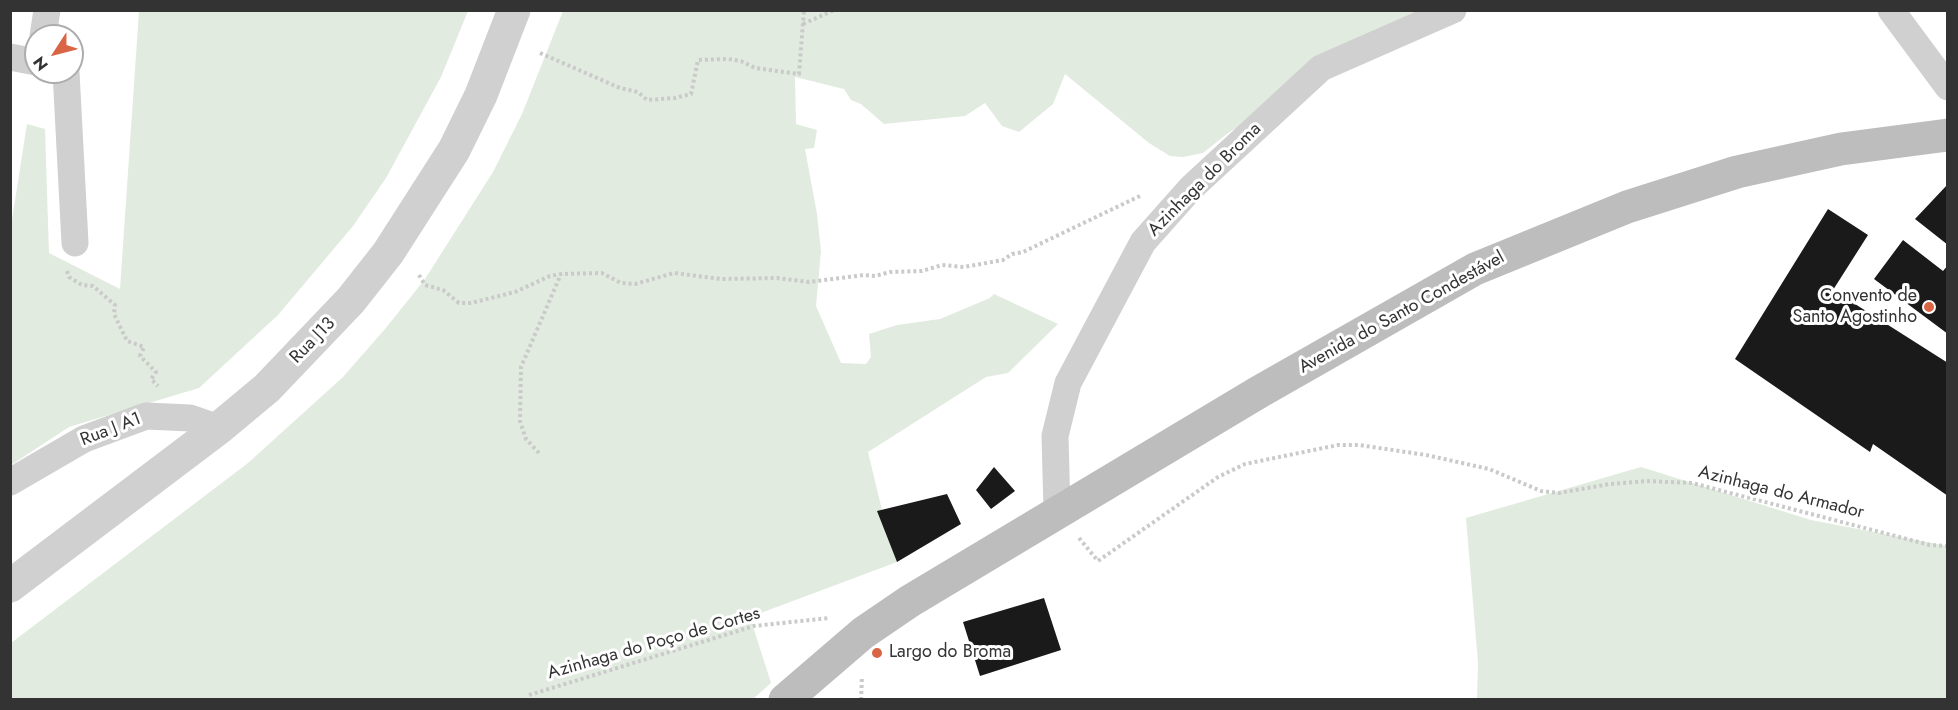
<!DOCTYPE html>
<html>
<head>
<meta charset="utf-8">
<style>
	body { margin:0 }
	#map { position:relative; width:1958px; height:710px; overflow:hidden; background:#fff; font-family:Jost,sans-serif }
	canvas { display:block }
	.frame { position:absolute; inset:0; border:12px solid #333; pointer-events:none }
	.north { position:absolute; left:24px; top:24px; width:60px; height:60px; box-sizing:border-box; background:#fff; border:2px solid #adadad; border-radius:50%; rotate:234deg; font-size:16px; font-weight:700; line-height:24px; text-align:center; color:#333 }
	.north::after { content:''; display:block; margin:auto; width:21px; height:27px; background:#da6545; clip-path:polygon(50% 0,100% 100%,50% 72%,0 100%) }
</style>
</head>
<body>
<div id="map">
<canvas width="1958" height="710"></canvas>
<div class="frame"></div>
<div class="north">N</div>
</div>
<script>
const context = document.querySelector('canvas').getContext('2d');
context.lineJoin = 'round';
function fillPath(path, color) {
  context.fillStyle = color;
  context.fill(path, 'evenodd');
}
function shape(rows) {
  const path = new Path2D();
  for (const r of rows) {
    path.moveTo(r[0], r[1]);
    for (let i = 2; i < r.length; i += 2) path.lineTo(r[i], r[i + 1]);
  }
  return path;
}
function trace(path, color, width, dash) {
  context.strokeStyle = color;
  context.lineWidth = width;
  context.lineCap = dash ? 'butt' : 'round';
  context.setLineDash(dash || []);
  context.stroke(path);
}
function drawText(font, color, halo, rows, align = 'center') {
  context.font = font + ' Jost,sans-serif';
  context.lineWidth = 6;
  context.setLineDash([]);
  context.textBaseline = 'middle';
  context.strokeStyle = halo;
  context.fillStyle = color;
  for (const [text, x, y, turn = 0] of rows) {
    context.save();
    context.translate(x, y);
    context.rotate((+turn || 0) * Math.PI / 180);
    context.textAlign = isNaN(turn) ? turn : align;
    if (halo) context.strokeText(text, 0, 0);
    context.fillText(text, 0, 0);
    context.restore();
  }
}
const green = shape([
	[139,11,468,11,441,77,386,178,353,226,278,315,199,388,69,427,11,465,11,226,27,124,45,129,49,253,120,289],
	[563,11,1427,11,1228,133,1203,153,1183,157,1170,156,1149,143,1065,74,1053,104,1019,132,1002,126,985,103,965,116,884,124,861,104,851,100,844,89,795,77,796,124,817,130,814,148,805,149,817,214,821,251,816,306,841,363,866,364,871,357,869,334,897,325,940,319,990,298,994,294,1058,324,1008,373,986,377,868,452,882,510,878,512,897,562,750,617,771,683,753,699,11,700,11,643,248,463,343,377,385,329,425,279,493,172,522,114],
	[1641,467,1811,520,1947,546,1947,699,1477,699,1478,663,1466,518]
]);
const building = shape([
	[1948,184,1948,245,1915,219],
	[1828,209,1868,235,1833,290,1948,363,1948,496,1873,444,1870,452,1735,359],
	[1903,240,1943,271,1948,265,1948,334,1874,279],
	[994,467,1015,491,991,509,976,490],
	[947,494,961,524,897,562,877,511],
	[1044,598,1061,650,980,676,963,622]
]);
const path = shape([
	[803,24,834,10],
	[540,53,620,88,638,92,647,100,675,98,691,94,698,60,728,59,741,61,755,68,799,74,804,10],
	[67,271,69,277,82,285,93,286,115,305,114,314,127,341,144,347,140,356,156,372,151,379,158,386],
	[419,275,425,285,443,290,459,303,471,303,515,292,550,276,561,274,602,273,621,283,635,284,674,273,721,279,777,278,809,282,864,275,875,276,890,272,922,271,942,265,964,267,1003,260,1012,254,1023,252,1142,195],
	[539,453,526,439,520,421,521,367,561,274],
	[1079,538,1098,561,1218,477,1245,464,1338,445,1359,445,1426,455,1489,469,1541,491,1559,493,1610,484,1646,481,1692,483,1930,545,1948,546],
	[529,695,754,626,829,618],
	[861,700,862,676]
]);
const minor = shape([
	[1891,10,1948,87],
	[43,36,47,10],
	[10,57,36,62],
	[66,72,75,243],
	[10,482,84,439,146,416,190,418,219,428],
	[1057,511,1055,436,1068,383,1143,242,1191,188,1321,68,1453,10]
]);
const tertiary = shape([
	[10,586,219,428,267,388,351,300,388,253,454,150,481,95,514,10]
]);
const secondary = shape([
	[785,700,863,633,910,601,1259,392,1475,269,1627,207,1737,172,1841,149,1948,135]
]);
const markers = [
	[1929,307,6,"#da6545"],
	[877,653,6,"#da6545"]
];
const streetNames = [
	["Azinhaga do Broma",1205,180,-45],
	["Avenida do Santo Condestável",1402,313,-29],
	["Rua J13",313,341,-46],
	["Rua J A1",111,430,-21],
	["Azinhaga do Armador",1781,493,14],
	["Azinhaga do Poço de Cortes",654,644,-16]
];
const poiNames = [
	["Convento de",1917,297],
	["Santo Agostinho",1917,318],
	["Largo do Broma",889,653,"left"]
];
fillPath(green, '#e2ebe0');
fillPath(building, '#1a1a1a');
trace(path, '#cacaca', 4, [3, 3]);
trace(minor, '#d0d0d0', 27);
trace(tertiary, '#d0d0d0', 33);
trace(secondary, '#bdbdbd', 33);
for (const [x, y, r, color] of markers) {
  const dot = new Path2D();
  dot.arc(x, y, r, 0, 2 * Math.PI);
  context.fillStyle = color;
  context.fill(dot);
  trace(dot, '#fff', 2);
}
drawText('18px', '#333', '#fff', streetNames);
drawText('18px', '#333', '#fff', poiNames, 'right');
</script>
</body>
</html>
